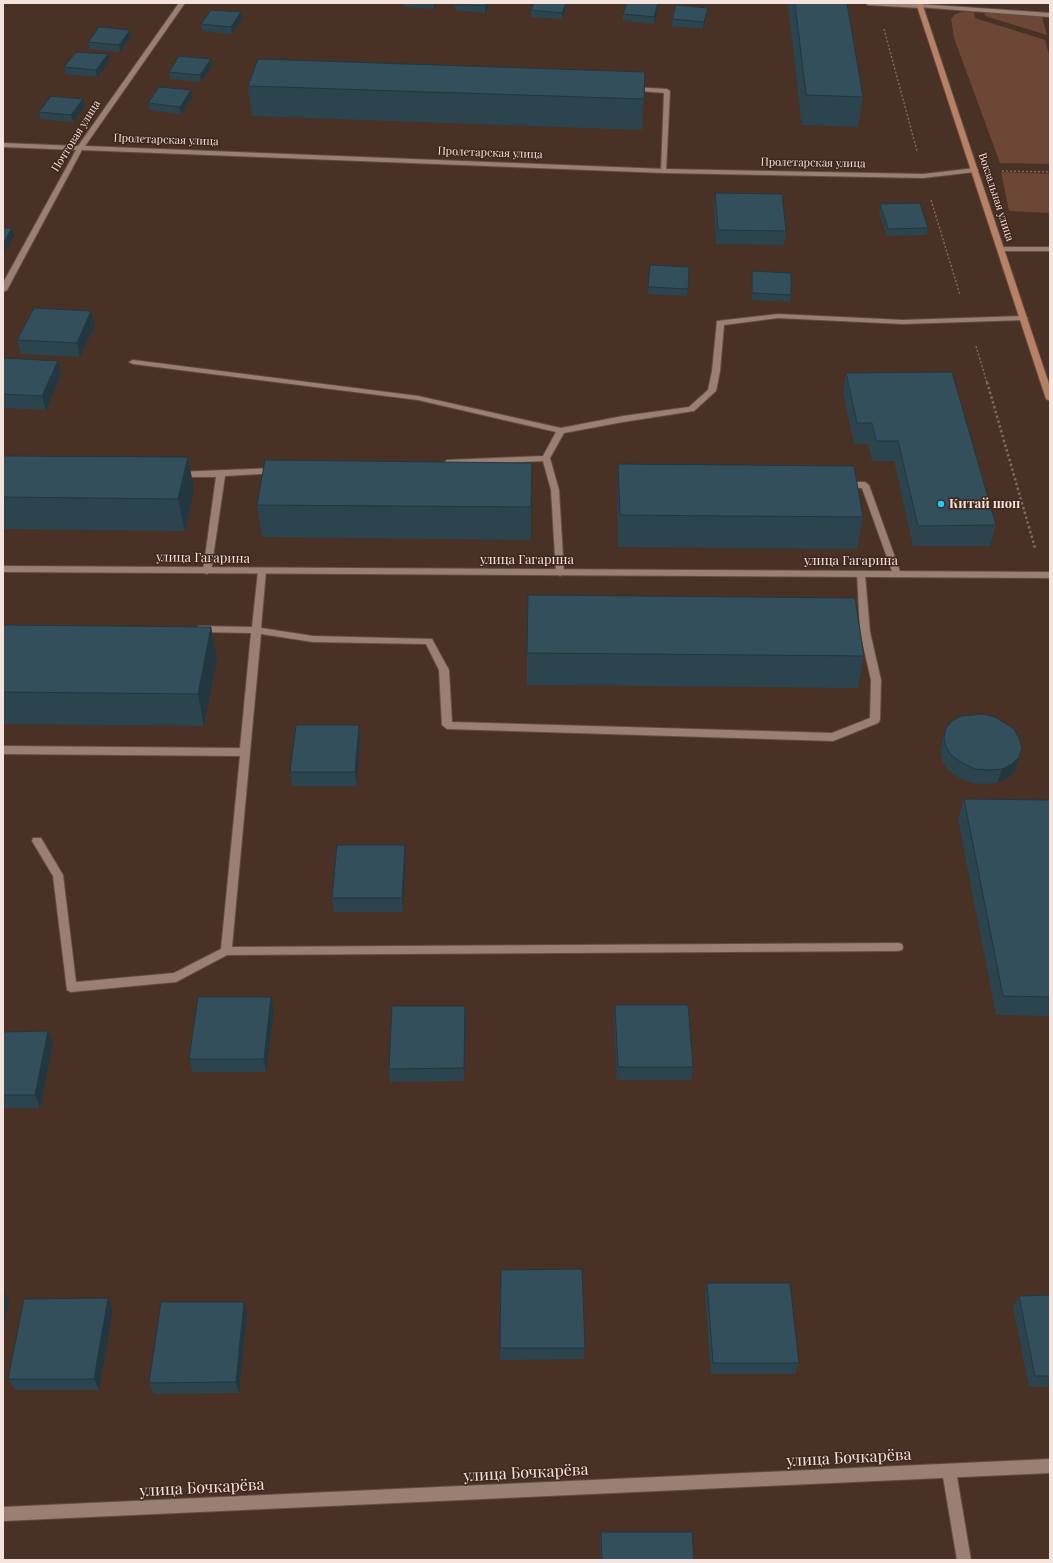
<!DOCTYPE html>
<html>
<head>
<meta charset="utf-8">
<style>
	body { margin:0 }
	#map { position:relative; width:1053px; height:1563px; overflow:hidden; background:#493126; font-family:"Playfair Display",serif }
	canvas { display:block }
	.frame { position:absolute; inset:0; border:4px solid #f3e3dc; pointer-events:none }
</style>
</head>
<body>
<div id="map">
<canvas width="1053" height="1563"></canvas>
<div class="frame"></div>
</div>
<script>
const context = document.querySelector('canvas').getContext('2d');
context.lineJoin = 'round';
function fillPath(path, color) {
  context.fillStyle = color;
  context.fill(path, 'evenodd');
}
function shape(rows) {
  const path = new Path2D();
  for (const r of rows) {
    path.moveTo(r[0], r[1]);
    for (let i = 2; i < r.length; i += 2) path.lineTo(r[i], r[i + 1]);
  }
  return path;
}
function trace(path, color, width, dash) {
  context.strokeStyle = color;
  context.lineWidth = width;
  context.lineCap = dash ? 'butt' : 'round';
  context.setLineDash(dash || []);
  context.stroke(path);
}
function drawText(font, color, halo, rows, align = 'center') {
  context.font = font + ' "Playfair Display",serif';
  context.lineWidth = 3;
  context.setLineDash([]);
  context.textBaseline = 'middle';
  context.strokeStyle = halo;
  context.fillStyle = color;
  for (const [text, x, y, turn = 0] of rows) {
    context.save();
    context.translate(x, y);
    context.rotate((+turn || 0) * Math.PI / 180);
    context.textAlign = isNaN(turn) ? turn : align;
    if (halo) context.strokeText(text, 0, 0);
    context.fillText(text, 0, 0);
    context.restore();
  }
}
const green = shape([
	[962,12,974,12,975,18,1045,40,1050,58,1050,164,1000,163,954,38,951,19,955,14],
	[984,12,1042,17,1047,35,985,16],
	[1001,172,1050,174,1050,213,1009,211]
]);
const pathFar1 = shape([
	[884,29,917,151],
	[1002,171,1050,172],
	[931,200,960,295],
	[976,346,987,383]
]);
const path = shape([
	[987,382,1035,548]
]);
const service = shape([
	[865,3,899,3,920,4,923,6,920,8,868,5,865,3],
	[632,87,667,89,670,91,666,172,661,171,664,93,630,90,630,88,632,87],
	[998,247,1050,247,1050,251,998,251,998,247],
	[778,314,903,320,1024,316,1028,318,1024,320,903,324,778,318,724,325,720,371,716,391,694,411,623,422,564,433,550,458,559,490,564,573,560,576,556,573,551,490,543,461,447,466,443,463,447,460,543,456,556,432,418,400,133,364,129,362,133,360,418,396,561,428,623,416,689,407,708,390,712,371,717,321,778,314],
	[275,468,279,471,278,473,225,476,211,571,207,574,204,573,203,571,216,477,179,477,176,476,176,472,275,468],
	[844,482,865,482,869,485,901,574,900,576,897,577,893,574,862,488,841,487,840,485,844,482],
	[262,568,266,571,261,628,313,636,432,639,449,670,452,722,832,733,870,718,871,680,860,632,857,574,861,571,865,574,870,632,881,680,880,720,878,723,833,741,447,729,442,725,439,670,426,644,313,642,261,634,232,947,898,943,902,944,903,947,902,950,898,951,227,955,176,982,71,992,67,990,53,876,32,841,33,838,41,838,63,875,76,982,174,973,221,949,240,756,3,754,3,746,240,748,251,633,199,632,194,629,199,626,252,627,258,571,262,568],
	[949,1464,954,1466,956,1471,971,1560,957,1560,942,1471,944,1466,949,1464]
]);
const minor = shape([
	[179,3,185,3,85,146,664,169,923,174,975,168,978,170,975,172,923,178,664,173,82,150,7,290,3,292,3,283,76,150,3,147,3,143,78,146,179,3],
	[920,4,1050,13,1050,17,918,7,917,6,920,4],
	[3,566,1050,572,1050,578,3,572,3,566],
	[1050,1459,1050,1473,3,1521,3,1507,1050,1459]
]);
const secondary = shape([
	[916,3,922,3,1050,387,1050,401,1046,399,916,3]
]);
const wall = shape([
	[404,3,437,3,434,9,404,7],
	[455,3,490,3,485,13,455,10],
	[534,3,567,3,567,5,562,19,531,17,531,10],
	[658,3,658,9,654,24,623,21,623,14],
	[789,3,847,3,863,97,858,127,802,125,788,6],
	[708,8,707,14,703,29,672,26,672,19],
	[242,19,232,34,202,31,201,24],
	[131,37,120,52,90,49,88,42],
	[109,61,97,77,66,74,64,67],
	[212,66,201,82,170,79,169,72],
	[645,72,642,130,252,116,248,86],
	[192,97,181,114,149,110,148,103],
	[83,99,85,106,73,122,40,119,39,112],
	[715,193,786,231,784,245,716,244,714,206],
	[880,204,928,228,927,235,887,236,879,211],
	[650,265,688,289,687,296,648,294],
	[752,271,791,295,790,302,752,300],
	[95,325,80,357,21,354,17,340],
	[3,358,58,361,61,375,46,410,3,408],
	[846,373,996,525,990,546,913,546,894,461,872,461,868,444,854,444,843,393],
	[3,456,194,489,185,531,3,529],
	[532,463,531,540,262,537,257,505],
	[618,464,863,517,857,549,618,547,617,496],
	[3,625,211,627,217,659,204,726,3,724],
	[527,653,864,656,858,688,527,685],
	[359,725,360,739,357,786,292,786,290,772],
	[946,728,1019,757,1015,771,1007,778,997,783,984,784,971,783,958,777,948,770,942,761,940,751],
	[964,799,1050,800,1050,1016,996,1015,958,819],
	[405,845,406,858,403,912,334,912,332,898],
	[271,997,274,1011,266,1072,193,1072,189,1059],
	[615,1005,693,1067,691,1080,617,1080,614,1018],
	[466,1020,464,1081,390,1082,389,1069],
	[3,1032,53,1044,40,1108,3,1108],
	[707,1283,799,1363,795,1374,711,1374,705,1295],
	[1050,1295,1050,1387,1029,1387,1013,1307,1019,1296],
	[108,1298,113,1310,99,1390,15,1390,8,1379],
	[244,1302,247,1313,239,1393,154,1394,149,1383],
	[500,1348,585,1348,584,1359,500,1360],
	[601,1532,694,1560,601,1560,600,1541]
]);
const shadedWall = shape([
	[434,3,437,3,434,9],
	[487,3,490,3,485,13,485,6],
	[566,3,567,3,567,5,562,19,562,13],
	[658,3,658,9,654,24,654,17],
	[708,8,707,14,703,29,704,22],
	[241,12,242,19,232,34,231,27],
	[130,30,131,37,120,52,119,45],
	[108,54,109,61,97,77,96,70],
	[211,59,212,66,201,82,200,75],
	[191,90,192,97,181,114,180,107],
	[83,99,85,106,73,122,71,115],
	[12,228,14,236,3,255,3,244],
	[91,311,95,325,80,357,77,343],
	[58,361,61,375,46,410,42,396],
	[188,457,194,489,185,531,178,499],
	[532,463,532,495,531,540,531,507],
	[211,627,217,659,204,726,198,694],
	[359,725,360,739,357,786,355,772],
	[1019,757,1015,771,1007,778,997,783,1002,769],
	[405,845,406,858,403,912,402,898],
	[271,997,274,1011,266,1072,264,1059],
	[465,1006,466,1020,464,1081,464,1068],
	[48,1031,53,1044,40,1108,35,1095],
	[3,1290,9,1301,3,1329],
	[108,1298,113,1310,99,1390,94,1379],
	[244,1302,247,1313,239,1393,236,1382]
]);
const building = shape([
	[455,3,487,3,485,6,455,4,455,3],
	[534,3,566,3,562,13,531,10,534,3],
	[627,3,658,3,654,17,623,14,627,3],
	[795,3,847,3,863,97,806,95,795,3],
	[676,5,708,8,704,22,672,19,676,5],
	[211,10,241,12,231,27,201,24,211,10],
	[99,27,130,30,119,45,88,42,99,27],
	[76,52,108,54,96,70,64,67,76,52],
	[179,56,211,59,200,75,169,72,179,56],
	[258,59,645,72,644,99,248,86,258,59],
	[159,87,191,90,180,107,148,103,159,87],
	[51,96,83,99,71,115,39,112,51,96],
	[715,193,782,194,786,231,718,230,715,193],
	[920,203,928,228,888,229,880,204,920,203],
	[3,228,12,228,3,244,3,228],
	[650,265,689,267,688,289,648,287,650,265],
	[752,271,791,273,791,295,752,293,752,271],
	[34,308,91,311,77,343,17,340,34,308],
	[3,358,58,361,42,396,3,394,3,358],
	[952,372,996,525,918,526,898,441,876,441,872,423,857,423,846,373,952,372],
	[3,456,188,457,178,499,3,497,3,456],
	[265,460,532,463,531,507,257,505,265,460],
	[618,464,854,466,863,517,620,515,618,464],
	[528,595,855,598,864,656,527,653,528,595],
	[3,625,211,627,198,694,3,692,3,625],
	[983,714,995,717,1014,729,1019,738,1022,748,1019,757,1012,764,1002,769,989,770,975,769,963,763,952,756,946,747,944,737,946,728,952,721,961,716,983,714],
	[296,725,359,725,355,772,290,772,296,725],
	[964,799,1050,800,1050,997,1003,996,964,799],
	[337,845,405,845,402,898,332,898,337,845],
	[198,997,271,997,264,1059,189,1059,198,997],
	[615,1005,688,1005,693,1067,618,1067,615,1005],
	[392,1006,465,1006,464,1068,389,1069,392,1006],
	[48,1031,35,1095,3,1095,3,1032,48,1031],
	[582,1269,585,1348,500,1348,501,1270,582,1269],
	[707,1283,790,1283,799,1363,713,1363,707,1283],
	[1050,1295,1050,1376,1035,1376,1019,1296,1050,1295],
	[108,1298,94,1379,8,1379,24,1299,108,1298],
	[161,1302,244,1302,236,1382,149,1383,161,1302],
	[601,1532,692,1532,694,1560,602,1560,601,1532]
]);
const markers = [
	[941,504,4,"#20c9fd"]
];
const farStreetnames = [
	["Почтовая улица",76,136,-58],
	["Пролетарская улица",166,140,2],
	["Пролетарская улица",490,153,2],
	["Пролетарская улица",813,163,1],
	["Вокзальная улица",996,197,72]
];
const poiNames = [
	["Китай шоп",949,504]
];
const streetNames = [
	["улица Гагарина",203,558,1],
	["улица Гагарина",527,560],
	["улица Гагарина",851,561]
];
const nearStreetnames = [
	["улица Бочкарёва",849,1458,-3],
	["улица Бочкарёва",526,1473,-3],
	["улица Бочкарёва",202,1488,-3]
];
fillPath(green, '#6c4736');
trace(service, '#624e44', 2);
trace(minor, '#624e44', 2);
trace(secondary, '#624e44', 2);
trace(pathFar1, '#7e685f', 1.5, [2, 2]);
trace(path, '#7e685f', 2.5, [2.5, 2.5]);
fillPath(service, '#9b7f72');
fillPath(minor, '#9b7f72');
fillPath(secondary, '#b88166');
fillPath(wall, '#2b444e');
fillPath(shadedWall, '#233740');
fillPath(building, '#324f5b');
trace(building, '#233740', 1);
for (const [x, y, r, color] of markers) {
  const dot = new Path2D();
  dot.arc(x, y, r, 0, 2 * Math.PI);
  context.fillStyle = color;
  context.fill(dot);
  trace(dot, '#3f271d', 1.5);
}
drawText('11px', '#f3e3dc', '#3f271d', farStreetnames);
drawText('bold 13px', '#f3e3dc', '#3f271d', poiNames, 'left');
drawText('13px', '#f3e3dc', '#3f271d', streetNames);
drawText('16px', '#f3e3dc', '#3f271d', nearStreetnames);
</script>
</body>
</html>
